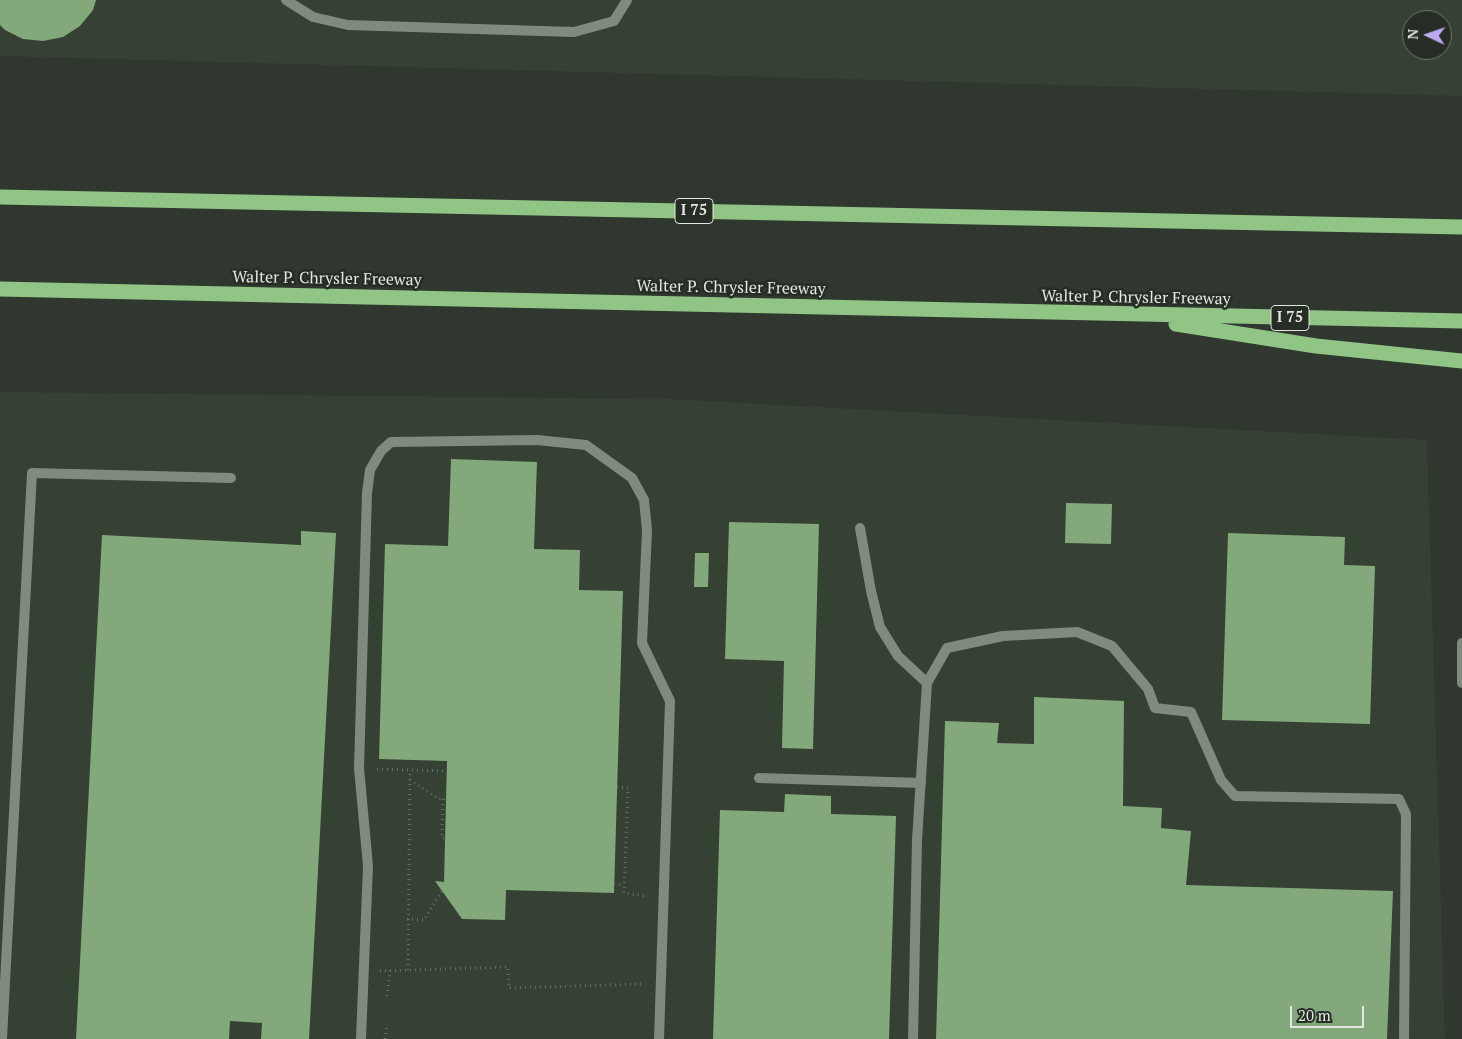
<!DOCTYPE html>
<html>
<head>
<meta charset="utf-8">
<style>
	body { margin:0 }
	#map { position:relative; width:1462px; height:1039px; overflow:hidden; background:#2f372e; font-family:"PT Serif",serif }
	canvas { display:block }
	.north { position:absolute; left:1402px; top:10px; width:50px; height:50px; box-sizing:border-box; background:#252d24; border:1px solid #717770; border-radius:50%; rotate:273deg; font-size:14px; font-weight:700; line-height:20px; text-align:center; color:#e2e7e1 }
	.north::after { content:''; display:block; margin:auto; width:18px; height:22px; background:#bfa9f4; clip-path:polygon(50% 0,100% 100%,50% 72%,0 100%) }
	.scale { position:absolute; left:1290px; top:1006px; width:74px; height:22px; box-sizing:border-box; border:2px solid #e2e7e1; border-top:0; padding-left:6px; font-size:15px; line-height:18px; white-space:nowrap; color:#e2e7e1; -webkit-text-stroke:4px #252d24; paint-order:stroke }
</style>
</head>
<body>
<div id="map">
<canvas width="1462" height="1039"></canvas>
<div class="north">N</div>
<div class="scale">20 m</div>
</div>
<script>
const context = document.querySelector('canvas').getContext('2d');
context.lineJoin = 'round';
function fillPath(path, color) {
  context.fillStyle = color;
  context.fill(path, 'evenodd');
}
function shape(rows) {
  const path = new Path2D();
  for (const r of rows) {
    path.moveTo(r[0], r[1]);
    for (let i = 2; i < r.length; i += 2) path.lineTo(r[i], r[i + 1]);
  }
  return path;
}
function trace(path, color, width, dash) {
  context.strokeStyle = color;
  context.lineWidth = width;
  context.lineCap = dash ? 'butt' : 'round';
  context.setLineDash(dash || []);
  context.stroke(path);
}
function drawText(font, color, halo, rows, align = 'center') {
  context.font = font + ' "PT Serif",serif';
  context.lineWidth = 5;
  context.setLineDash([]);
  context.textBaseline = 'middle';
  context.strokeStyle = halo;
  context.fillStyle = color;
  for (const [text, x, y, turn = 0] of rows) {
    context.save();
    context.translate(x, y);
    context.rotate((+turn || 0) * Math.PI / 180);
    context.textAlign = isNaN(turn) ? turn : align;
    if (halo) context.strokeText(text, 0, 0);
    context.fillText(text, 0, 0);
    context.restore();
  }
}
const built = shape([
	[0,0,1462,0,1462,96,0,56],
	[1412,20,1442,20,1442,50,1412,50],
	[0,392,669,399,1427,440,1445,1039,0,1039]
]);
const building = shape([
	[0,0,96,0,93,10,80,26,63,37,43,41,23,39,5,30,0,25],
	[451,459,537,462,534,549,580,550,579,590,623,591,614,893,506,890,505,920,462,919,435,881,444,882,447,761,379,759,385,544,448,546],
	[1066,503,1112,504,1111,544,1065,543],
	[729,522,819,524,813,749,782,748,784,661,725,659],
	[301,531,336,533,309,1039,261,1039,262,1023,230,1021,229,1039,76,1039,102,535,301,545],
	[1228,533,1345,537,1344,565,1375,566,1370,724,1222,720],
	[695,553,709,553,708,587,694,587],
	[1034,697,1124,701,1123,806,1162,808,1161,828,1191,831,1186,885,1393,891,1387,1039,936,1039,945,721,999,723,997,743,1034,744],
	[785,794,831,796,831,814,896,816,889,1039,713,1039,720,810,784,812]
]);
const path = shape([
	[377,769,446,771],
	[410,780,439,799,445,799],
	[617,787,628,788,624,893,644,896],
	[443,799,442,838,445,838],
	[614,884,624,885],
	[407,919,424,920,442,891],
	[408,970,410,770],
	[380,971,508,967,509,988,642,984,642,982],
	[387,996,390,970],
	[385,1039,387,1024]
]);
const lane = shape([
	[286,0,313,17,348,25,574,32,614,21,627,0],
	[860,528,871,591,880,627,898,656,927,683],
	[1462,643,1462,683],
	[759,778,921,783],
	[2,1039,32,473,231,478],
	[361,1039,368,866,359,768,367,493,370,470,381,451,391,442,537,440,586,445,632,478,644,500,647,530,642,643,670,701,659,1039],
	[913,1039,917,840,927,683,947,648,1003,636,1077,632,1112,646,1148,689,1155,708,1191,712,1221,780,1235,796,1399,799,1406,814,1404,1039]
]);
const highway = shape([
	[0,197,1462,227],
	[0,289,1462,321],
	[1176,324,1316,346,1462,361]
]);
const shields = [
	[694,211,38],
	[1290,318,38]
];
const shieldNames = [
	["I 75",694,211],
	["I 75",1290,318]
];
const streetNames = [
	["Walter P. Chrysler Freeway",327,279,1],
	["Walter P. Chrysler Freeway",731,288,1],
	["Walter P. Chrysler Freeway",1136,298,1]
];
fillPath(built, '#354133');
fillPath(building, '#83a87c');
trace(path, '#666d65', 3, [1, 4]);
trace(lane, '#818a7f', 10);
trace(highway, '#90c586', 15);
for (const [x, y, w] of shields) {
  const box = new Path2D();
  box.roundRect(x - w / 2, y - 12.5, w, 25, 4);
  context.fillStyle = '#252d24';
  context.fill(box);
  trace(box, '#e2e7e1', 1);
}
drawText('bold 15px', '#e2e7e1', null, shieldNames);
drawText('16px', '#e2e7e1', '#252d24', streetNames);
</script>
</body>
</html>
